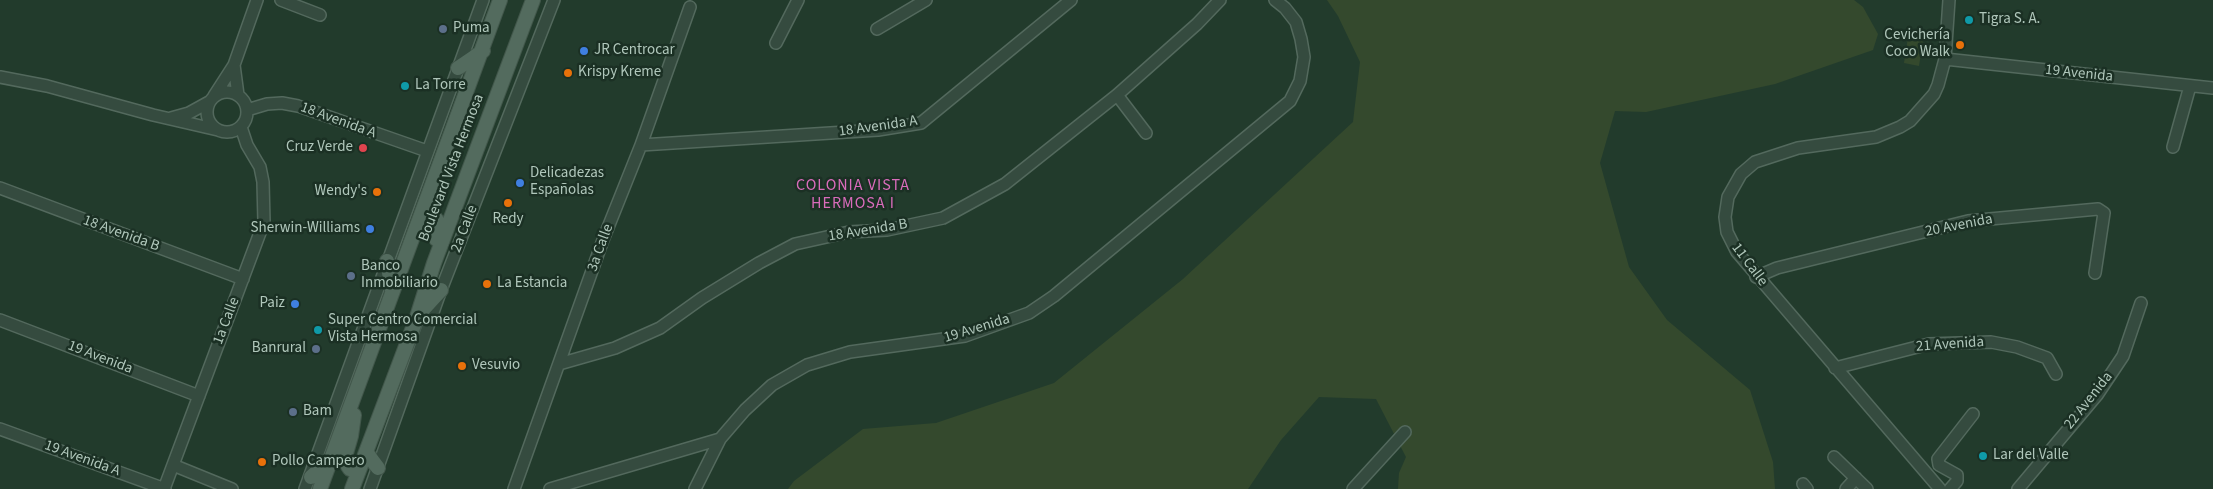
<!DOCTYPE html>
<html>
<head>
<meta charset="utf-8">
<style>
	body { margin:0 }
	canvas { display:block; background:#223b2c }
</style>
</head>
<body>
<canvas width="2213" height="489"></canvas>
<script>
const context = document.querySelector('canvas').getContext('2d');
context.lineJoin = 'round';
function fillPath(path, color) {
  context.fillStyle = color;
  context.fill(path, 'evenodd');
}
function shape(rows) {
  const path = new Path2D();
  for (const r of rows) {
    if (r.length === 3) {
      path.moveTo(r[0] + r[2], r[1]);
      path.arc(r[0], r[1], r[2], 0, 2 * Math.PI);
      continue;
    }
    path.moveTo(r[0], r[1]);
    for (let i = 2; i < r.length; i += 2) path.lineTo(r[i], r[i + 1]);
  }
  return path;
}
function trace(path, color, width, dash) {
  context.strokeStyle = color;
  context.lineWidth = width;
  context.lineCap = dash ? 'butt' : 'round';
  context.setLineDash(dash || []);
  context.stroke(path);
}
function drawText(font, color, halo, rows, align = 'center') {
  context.font = font + ' "Source Sans 3",sans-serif';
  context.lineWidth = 5;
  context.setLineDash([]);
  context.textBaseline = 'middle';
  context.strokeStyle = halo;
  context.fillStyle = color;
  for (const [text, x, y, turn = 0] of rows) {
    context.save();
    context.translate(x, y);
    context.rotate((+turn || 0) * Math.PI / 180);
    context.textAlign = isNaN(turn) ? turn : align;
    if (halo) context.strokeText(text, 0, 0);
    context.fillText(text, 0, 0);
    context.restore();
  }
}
const green = shape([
	[1327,0,1854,0,1863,7,1878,34,1873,50,1775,84,1646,112,1615,111,1600,163,1629,267,1667,320,1750,390,1773,462,1775,489,1398,489,1399,473,1406,457,1376,399,1319,397,1281,440,1248,489,788,489,794,481,863,429,936,423,1054,383,1183,279,1353,122,1360,62,1338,16],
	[1909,31,1924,33,1919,66,1904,63]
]);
const minor = shape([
	[281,0,320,15],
	[877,29,926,0],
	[776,43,798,0],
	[1945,59,2213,88],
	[234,65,238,95],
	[0,77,47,86,153,115,218,130],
	[227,112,20],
	[1117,95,1146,133],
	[214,96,234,65,257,0],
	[247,110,267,104,282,103,298,106,427,151],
	[171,118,189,113,209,102],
	[641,145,878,130,921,123,1071,0],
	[2173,147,2190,86],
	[0,188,243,279],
	[1756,277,1777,268,1968,221,2098,209,2104,213,2095,273],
	[0,320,199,396],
	[559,364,615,348,660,328,702,298,759,263,795,244,849,232,887,230,943,218,1005,184,1117,95,1197,24,1220,0],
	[1835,368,1929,344,1991,342,2017,347,2047,358,2056,374],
	[0,429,165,489],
	[1834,457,1867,489],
	[173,465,232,489],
	[1803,484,1807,489],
	[164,489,264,222,263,182,260,167,247,145,241,127],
	[305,489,483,0],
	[370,489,441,290,554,0],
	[514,489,603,240,641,145,690,7],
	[550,489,720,439],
	[695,489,720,439,745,410,772,385,807,365,850,352,965,336,1029,313,1054,296,1290,101,1300,81,1304,57,1301,39,1296,22,1285,8,1275,0],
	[1353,489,1405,432],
	[1846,489,1856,478],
	[1940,489,1737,252,1727,232,1725,217,1728,197,1741,174,1755,162,1798,148,1876,137,1900,127,1910,121,1934,94,1938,85,1945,59,1949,0],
	[1950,489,1957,481,1957,475,1939,465,1938,459,1973,414],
	[2018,489,2097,395,2123,356,2141,303]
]);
const major = shape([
	[458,68,483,51],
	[421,233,427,221,432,218,436,219,440,227,436,239],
	[387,261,392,290],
	[419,314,441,290],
	[354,415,351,436,344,460,350,469,354,470,360,468],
	[366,452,378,468],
	[311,477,331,459],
	[320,489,500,0],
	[352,489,417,317,434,263,533,0]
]);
const markers = [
	[1969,20,5,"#0f9aa8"],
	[443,29,5,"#5c6f8a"],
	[1960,45,5,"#e8710a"],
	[584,51,5,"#3f7fe0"],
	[568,73,5,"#e8710a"],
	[405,86,5,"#0f9aa8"],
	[363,148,5,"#e0444e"],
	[520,183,5,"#3f7fe0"],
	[377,192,5,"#e8710a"],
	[508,203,5,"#e8710a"],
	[370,229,5,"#3f7fe0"],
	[351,276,5,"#5c6f8a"],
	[487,284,5,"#e8710a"],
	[295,304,5,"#3f7fe0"],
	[318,330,5,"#0f9aa8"],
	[316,349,5,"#5c6f8a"],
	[462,366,5,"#e8710a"],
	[293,412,5,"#5c6f8a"],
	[1983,456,5,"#0f9aa8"],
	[262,462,5,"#e8710a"]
];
const poiNames = [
	["Tigra S. A.",1979,20],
	["Puma",453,29],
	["Cevichería",1950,36,"right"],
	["Coco Walk",1950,53,"right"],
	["JR Centrocar",594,51],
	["Krispy Kreme",578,73],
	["La Torre",415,86],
	["Cruz Verde",353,148,"right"],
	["Delicadezas",530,174],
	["Españolas",530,191],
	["Wendy's",367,192,"right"],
	["Redy",508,220,"center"],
	["Sherwin-Williams",360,229,"right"],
	["Banco",361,267],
	["Inmobiliario",361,284],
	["La Estancia",497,284],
	["Paiz",285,304,"right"],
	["Super Centro Comercial",328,321],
	["Vista Hermosa",328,338],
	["Banrural",306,349,"right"],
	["Vesuvio",472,366],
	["Bam",303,412],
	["Lar del Valle",1993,456],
	["Pollo Campero",272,462]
];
const streetNames = [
	["19 Avenida",2079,74,6],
	["18 Avenida A",338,121,20],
	["18 Avenida A",878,127,-8],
	["Boulevard Vista Hermosa",452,168,-69],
	["20 Avenida",1959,226,-11],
	["2a Calle",465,229,-69],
	["18 Avenida B",868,231,-9],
	["18 Avenida B",121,234,20],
	["3a Calle",601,248,-70],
	["11 Calle",1749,265,53],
	["1a Calle",227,321,-69],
	["19 Avenida",977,329,-17],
	["21 Avenida",1950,345,-4],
	["19 Avenida",100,358,21],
	["22 Avenida",2089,401,-52],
	["19 Avenida A",82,459,20]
];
const neighbourhoodNames = [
	["COLONIA VISTA",853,186],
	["HERMOSA I",853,204]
];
fillPath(green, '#34492d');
trace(minor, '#53695d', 14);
trace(major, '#42574b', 16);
trace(minor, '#354b3f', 11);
trace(major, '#536b5e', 14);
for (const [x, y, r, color] of markers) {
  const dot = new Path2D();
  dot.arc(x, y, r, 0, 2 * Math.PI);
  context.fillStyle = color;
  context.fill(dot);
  trace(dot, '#1b3024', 2);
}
drawText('15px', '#b0c7bb', '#1b3024', poiNames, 'left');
drawText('15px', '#b0c7bb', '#1b3024', streetNames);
context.letterSpacing = '1px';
drawText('16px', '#da6cbc', '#1b3024', neighbourhoodNames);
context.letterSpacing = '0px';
</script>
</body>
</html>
